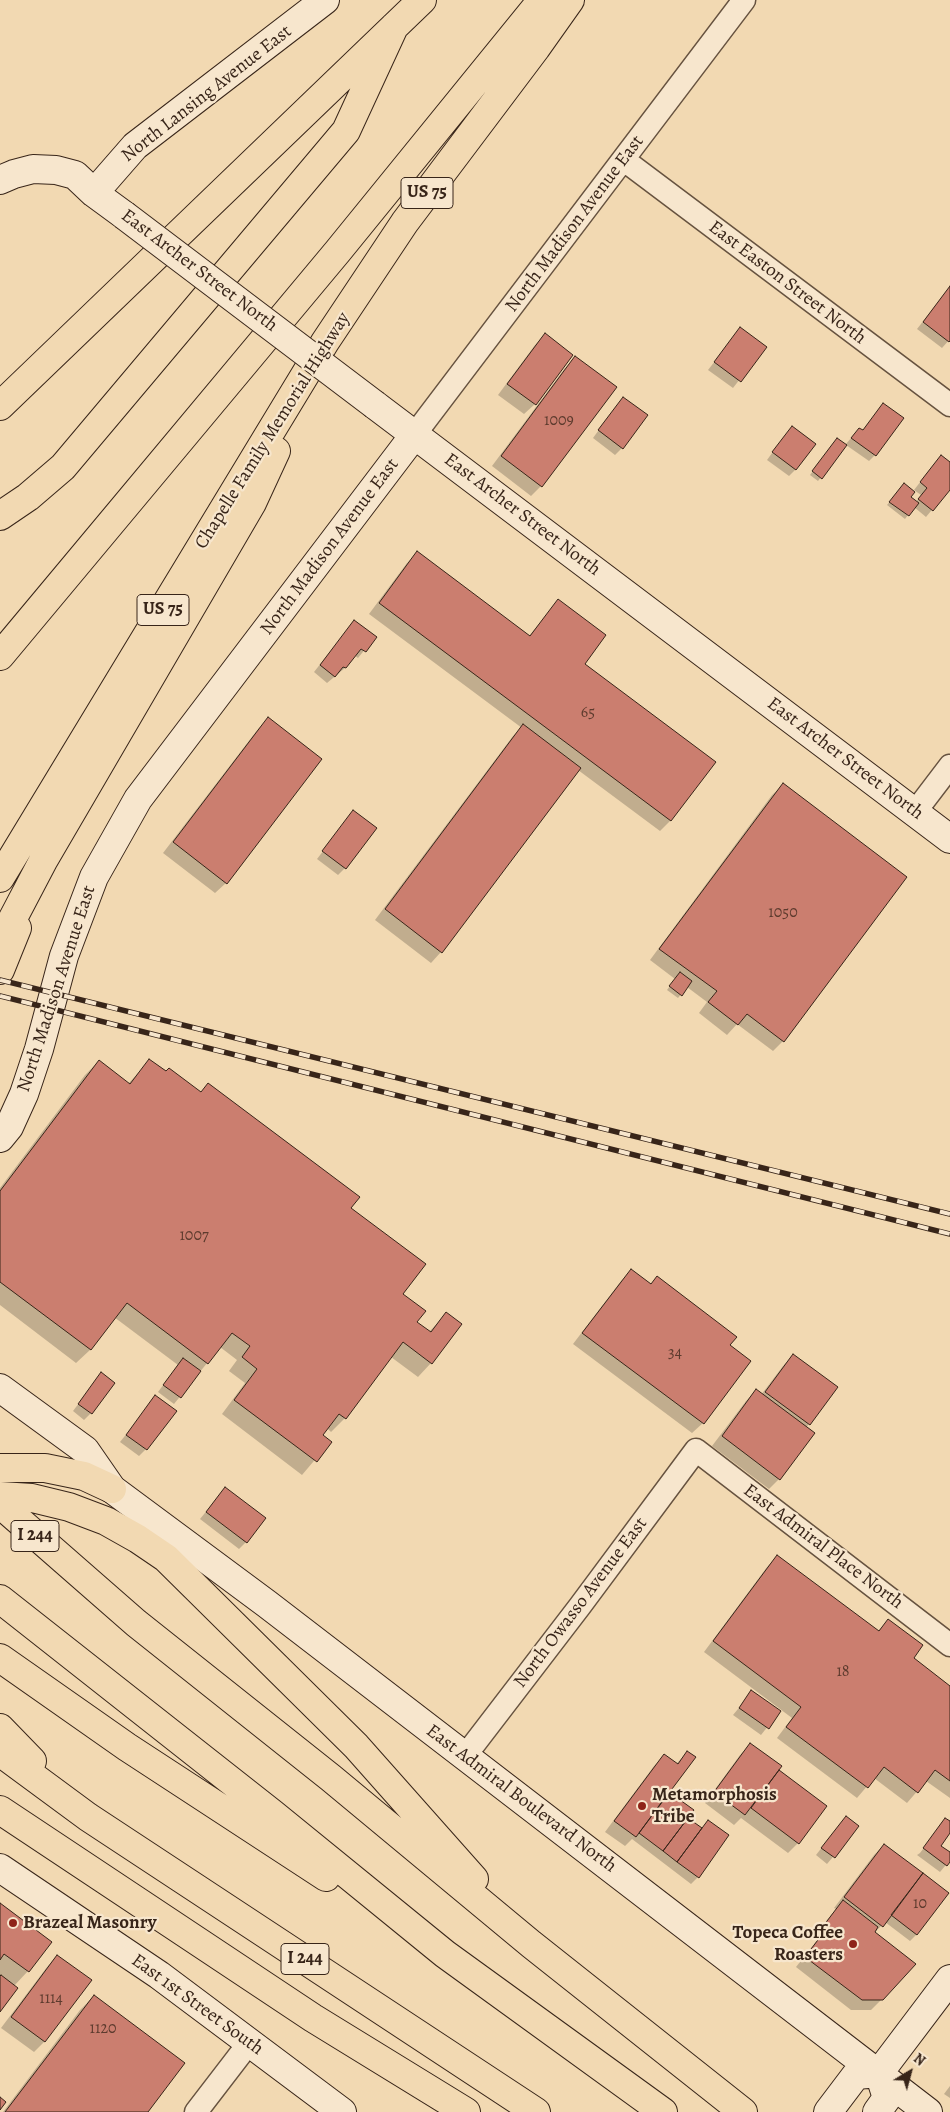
<!DOCTYPE html>
<html>
<head>
<meta charset="utf-8">
<style>
	body { margin:0 }
	#map { position:relative; width:950px; height:2112px; overflow:hidden; background:#f2d9b2; font-family:Alegreya,serif }
	canvas { display:block }
	.north { position:absolute; left:885px; top:2047px; width:50px; height:50px; -webkit-text-stroke:4px #f7e6cd; paint-order:stroke; rotate:37deg; font-size:14px; font-weight:700; line-height:20px; text-align:center; color:#382519 }
	.north::after { content:''; display:block; margin:auto; width:18px; height:22px; background:#382519; clip-path:polygon(50% 0,100% 100%,50% 72%,0 100%) }
</style>
</head>
<body>
<div id="map">
<canvas width="950" height="2112"></canvas>
<div class="north">N</div>
</div>
<script>
const context = document.querySelector('canvas').getContext('2d');
context.lineJoin = 'round';
function fillPath(path, color) {
  context.fillStyle = color;
  context.fill(path, 'evenodd');
}
function shape(rows) {
  const path = new Path2D();
  for (const r of rows) {
    path.moveTo(r[0], r[1]);
    for (let i = 2; i < r.length; i += 2) path.lineTo(r[i], r[i + 1]);
  }
  return path;
}
function trace(path, color, width, dash) {
  context.strokeStyle = color;
  context.lineWidth = width;
  context.lineCap = dash ? 'butt' : 'round';
  context.setLineDash(dash || []);
  context.stroke(path);
}
function drawText(font, color, halo, rows, align = 'center') {
  context.font = font + ' Alegreya,serif';
  context.lineWidth = 4.5;
  context.setLineDash([]);
  context.textBaseline = 'middle';
  context.strokeStyle = halo;
  context.fillStyle = color;
  for (const [text, x, y, turn = 0] of rows) {
    context.save();
    context.translate(x, y);
    context.rotate((+turn || 0) * Math.PI / 180);
    context.textAlign = isNaN(turn) ? turn : align;
    if (halo) context.strokeText(text, 0, 0);
    context.fillText(text, 0, 0);
    context.restore();
  }
}
const shadow = shape([
	[950,287,950,339,942,348,917,329],
	[740,329,765,347,733,388,708,370],
	[545,335,572,355,535,404,524,414,498,395,535,345],
	[576,358,541,486,531,496,492,466,565,368],
	[883,404,875,455,869,461,846,445,818,481,810,475,834,442,845,445,859,429,862,431],
	[617,405,622,448,615,455,593,438],
	[785,435,796,469,789,476,767,460],
	[935,463,950,464,950,488,926,517,914,507,905,519,887,505,901,488,916,502,921,495,914,490],
	[418,553,529,636,558,601,583,664,714,762,670,821,660,831,578,770,441,952,431,963,375,920,513,736,522,728,369,614,407,563],
	[348,629,375,637,358,658,354,655,345,668,327,683,314,672],
	[268,719,226,883,215,893,163,853,258,729],
	[783,785,783,1041,773,1051,737,1024,727,1035,699,1013,707,1002,687,987,678,998,667,990,675,979,650,960,772,795],
	[353,812,345,868,338,875,317,859],
	[150,1060,200,1093,208,1085,349,1208,402,1294,415,1322,429,1332,446,1314,460,1325,431,1363,418,1377,391,1357,345,1418,331,1432,327,1428,322,1436,330,1442,302,1475,222,1414,245,1383,229,1371,237,1360,220,1347,174,1404,158,1392,178,1365,114,1317,90,1350,76,1363,0,1305,0,1188,85,1075,99,1061,128,1084],
	[631,1271,650,1285,657,1278,728,1346,749,1361,703,1423,692,1433,573,1344,621,1281],
	[793,1355,836,1387,806,1428,779,1479,769,1489,712,1446,746,1401,756,1391,761,1395,783,1366],
	[101,1374,91,1413,84,1420,73,1411],
	[156,1397,146,1449,139,1456,120,1442],
	[225,1488,246,1542,239,1549,200,1519],
	[777,1557,878,1631,889,1620,912,1659,950,1687,950,1798,926,1781,907,1803,874,1778,857,1798,777,1738,792,1718,704,1652,767,1567],
	[752,1692,780,1711,761,1735,733,1715],
	[751,1744,777,1771,825,1807,798,1843,788,1853,741,1818,734,1825,705,1803,740,1755],
	[687,1753,668,1793,686,1818,701,1829,698,1877,691,1884,632,1839,625,1846,605,1832,654,1766,664,1756,676,1764],
	[945,1819,950,1823,950,1831,939,1846,950,1854,950,1860,940,1872,917,1855,920,1853],
	[840,1824,858,1827,827,1864,816,1855],
	[884,1845,917,1934,910,1941,885,1922,874,1933,882,1999,871,2010,851,2010,796,1967,818,1939,814,1936,836,1909,834,1908,874,1855],
	[0,1905,28,1971,14,1986,0,2010],
	[57,1956,90,1980,44,2042,34,2052,1,2028,47,1967],
	[94,1996,146,2112,3,2112,80,2010],
	[950,2086,950,2098,944,2094]
]);
const building = shape([
	[950,286,950,341,949,342,923,322,950,286],
	[740,327,767,347,741,382,714,362,740,327],
	[545,333,573,355,536,405,507,384,545,333],
	[575,356,617,387,542,487,501,456,575,356],
	[623,397,648,415,623,449,598,430,623,397],
	[883,403,904,418,876,456,851,438,859,428,863,430,883,403],
	[792,426,816,444,796,470,772,452,792,426],
	[837,438,847,445,822,479,812,471,837,438],
	[941,455,950,462,950,490,933,511,918,499,927,488,920,482,941,455],
	[904,483,915,492,911,497,919,503,909,516,889,502,904,483],
	[417,551,530,636,558,599,606,635,585,664,716,762,671,821,379,603,417,551],
	[354,620,377,637,366,652,361,649,346,668,343,667,335,677,320,665,354,620],
	[268,717,322,759,227,884,173,842,268,717],
	[523,724,581,768,442,953,385,909,523,724],
	[783,783,907,877,784,1042,747,1014,738,1025,708,1002,717,991,659,949,783,783],
	[353,810,377,828,346,869,322,851,353,810],
	[680,972,692,981,682,996,669,986,680,972],
	[149,1059,166,1071,169,1068,201,1092,208,1083,360,1197,351,1208,426,1264,403,1294,426,1311,417,1322,431,1332,446,1312,462,1324,432,1364,403,1342,346,1419,339,1414,323,1435,332,1442,317,1462,234,1400,257,1369,242,1357,250,1346,232,1333,208,1364,127,1303,91,1350,0,1282,0,1191,99,1060,130,1084,149,1059],
	[631,1269,651,1284,657,1276,737,1337,730,1345,751,1361,704,1424,582,1333,631,1269],
	[793,1354,838,1387,810,1425,765,1392,793,1354],
	[183,1358,201,1371,181,1398,163,1385,183,1358],
	[101,1372,115,1383,92,1414,78,1404,101,1372],
	[756,1389,815,1433,780,1480,722,1436,756,1389],
	[155,1395,177,1411,147,1450,126,1435,155,1395],
	[225,1487,266,1518,247,1543,206,1512,225,1487],
	[777,1555,879,1631,888,1619,923,1645,914,1658,950,1686,950,1781,935,1770,918,1793,884,1767,868,1788,786,1727,801,1707,713,1641,777,1555],
	[751,1690,781,1711,769,1729,739,1708,751,1690],
	[750,1743,782,1766,745,1815,714,1792,750,1743],
	[687,1751,696,1757,636,1837,614,1821,664,1754,678,1764,687,1751],
	[779,1770,827,1806,799,1844,751,1808,779,1770],
	[669,1792,694,1810,663,1851,639,1833,669,1792],
	[846,1816,859,1826,835,1858,821,1848,846,1816],
	[688,1818,702,1828,677,1862,663,1851,688,1818],
	[945,1818,950,1821,950,1833,941,1846,950,1852,950,1862,947,1866,923,1848,945,1818],
	[708,1820,729,1835,699,1878,677,1862,708,1820],
	[884,1844,923,1873,883,1927,844,1897,884,1844],
	[923,1873,949,1893,917,1935,891,1915,923,1873],
	[843,1900,878,1927,875,1932,916,1964,883,2000,862,2000,805,1957,827,1928,824,1925,843,1900],
	[0,1903,52,1942,29,1972,4,1954,0,1960,0,1903],
	[57,1955,92,1980,45,2042,11,2017,57,1955],
	[1,1975,18,1988,0,2012,0,1976,1,1975],
	[94,1995,185,2063,148,2112,5,2112,94,1995],
	[0,2097,6,2102,0,2110,0,2097]
]);
const street = shape([
	[624,160,950,405],
	[415,434,744,0],
	[915,812,950,766],
	[465,1756,580,1606,696,1450,950,1645],
	[196,2112,249,2043]
]);
const secondary = shape([
	[0,180,14,174,33,169,56,170,75,175,94,193,124,215],
	[94,193,135,146,325,0],
	[375,405,950,839],
	[0,1138,9,1127,24,1094,39,1049,64,956,94,877,138,799,415,434],
	[0,1388,85,1450,112,1489,267,1604,928,2112],
	[0,1868,159,1975,342,2112],
	[879,2073,950,1979],
	[828,2112,856,2075,879,2073],
	[877,2112,887,2098,879,2073]
]);
const primary = shape([
	[0,1468,45,1468,84,1476,112,1489]
]);
const highway = shape([
	[0,406,422,0],
	[0,516,28,497,63,467,346,131,394,27],
	[0,656,338,251,542,0],
	[0,878,325,342,405,222,536,48,570,0],
	[0,943,43,861,252,503,276,451],
	[0,970,17,928],
	[0,1496,32,1498,69,1507,106,1521,138,1539,166,1558,356,1746,474,1879],
	[0,1504,136,1623,331,1778,531,1944,743,2112],
	[0,1599,273,1814,445,1954,663,2112],
	[0,1658,127,1747,326,1877],
	[0,1728,32,1761],
	[0,1752,88,1817,536,2112],
	[0,1810,313,2018,466,2112]
]);
const rail = shape([
	[0,980,950,1214],
	[0,996,950,1234]
]);
const secondaryBridge = shape([
	[124,215,375,405]
]);
const markers = [
	[642,1806,5,"#8f2418"],
	[13,1923,5,"#8f2418"],
	[853,1944,5,"#8f2418"]
];
const numberNames = [
	["1009",559,421],
	["65",588,713],
	["1050",783,913],
	["1007",194,1236],
	["34",675,1353],
	["18",843,1672],
	["10",920,1904],
	["1114",51,1999],
	["1120",103,2029]
];
const shields = [
	[427,193,52],
	[163,610,52],
	[35,1536,48],
	[305,1959,48]
];
const shieldNames = [
	["US 75",427,193],
	["US 75",163,610],
	["I 244",35,1536],
	["I 244",305,1959]
];
const streetNames = [
	["North Lansing Avenue East",207,94,-38],
	["North Madison Avenue East",575,224,-53],
	["East Archer Street North",199,271,37],
	["East Easton Street North",787,283,37],
	["Chapelle Family Memorial Highway",273,431,-58],
	["East Archer Street North",522,515,37],
	["North Madison Avenue East",330,547,-53],
	["East Archer Street North",845,759,37],
	["North Madison Avenue East",57,989,-72],
	["East Admiral Place North",823,1547,37],
	["North Owasso Avenue East",581,1603,-53],
	["East Admiral Boulevard North",521,1799,37],
	["East 1st Street South",197,2005,36]
];
const poiNames = [
	["Metamorphosis",652,1795],
	["Tribe",652,1817],
	["Brazeal Masonry",23,1923],
	["Topeca Coffee",843,1933,"right"],
	["Roasters",843,1955,"right"]
];
fillPath(shadow, '#0003');
fillPath(building, '#cb7e6f');
trace(building, '#382519', 1);
trace(street, '#66523f', 25);
trace(secondary, '#382519', 30);
trace(primary, '#382519', 30);
trace(highway, '#382519', 30);
trace(street, '#f7e6cd', 22);
trace(secondary, '#f7e6cd', 28);
trace(primary, '#f2d9b2', 28);
trace(highway, '#f2d9b2', 28);
trace(rail, '#382519', 5.5);
trace(rail, '#f7e6cd', 4, [11]);
trace(secondaryBridge, '#382519', 30, []);
trace(secondaryBridge, '#f7e6cd', 28);
for (const [x, y, r, color] of markers) {
  const dot = new Path2D();
  dot.arc(x, y, r, 0, 2 * Math.PI);
  context.fillStyle = color;
  context.fill(dot);
  trace(dot, '#f7e6cd', 2);
}
drawText('16px', '#5d3b2e', null, numberNames);
for (const [x, y, w] of shields) {
  const box = new Path2D();
  box.roundRect(x - w / 2, y - 15.5, w, 31, 4);
  context.fillStyle = '#f7e6cd';
  context.fill(box);
  trace(box, '#382519', 1);
}
drawText('bold 18px', '#382519', null, shieldNames);
drawText('19px', '#382519', '#f7e6cd', streetNames);
drawText('bold 19px', '#382519', '#f7e6cd', poiNames, 'left');
</script>
</body>
</html>
